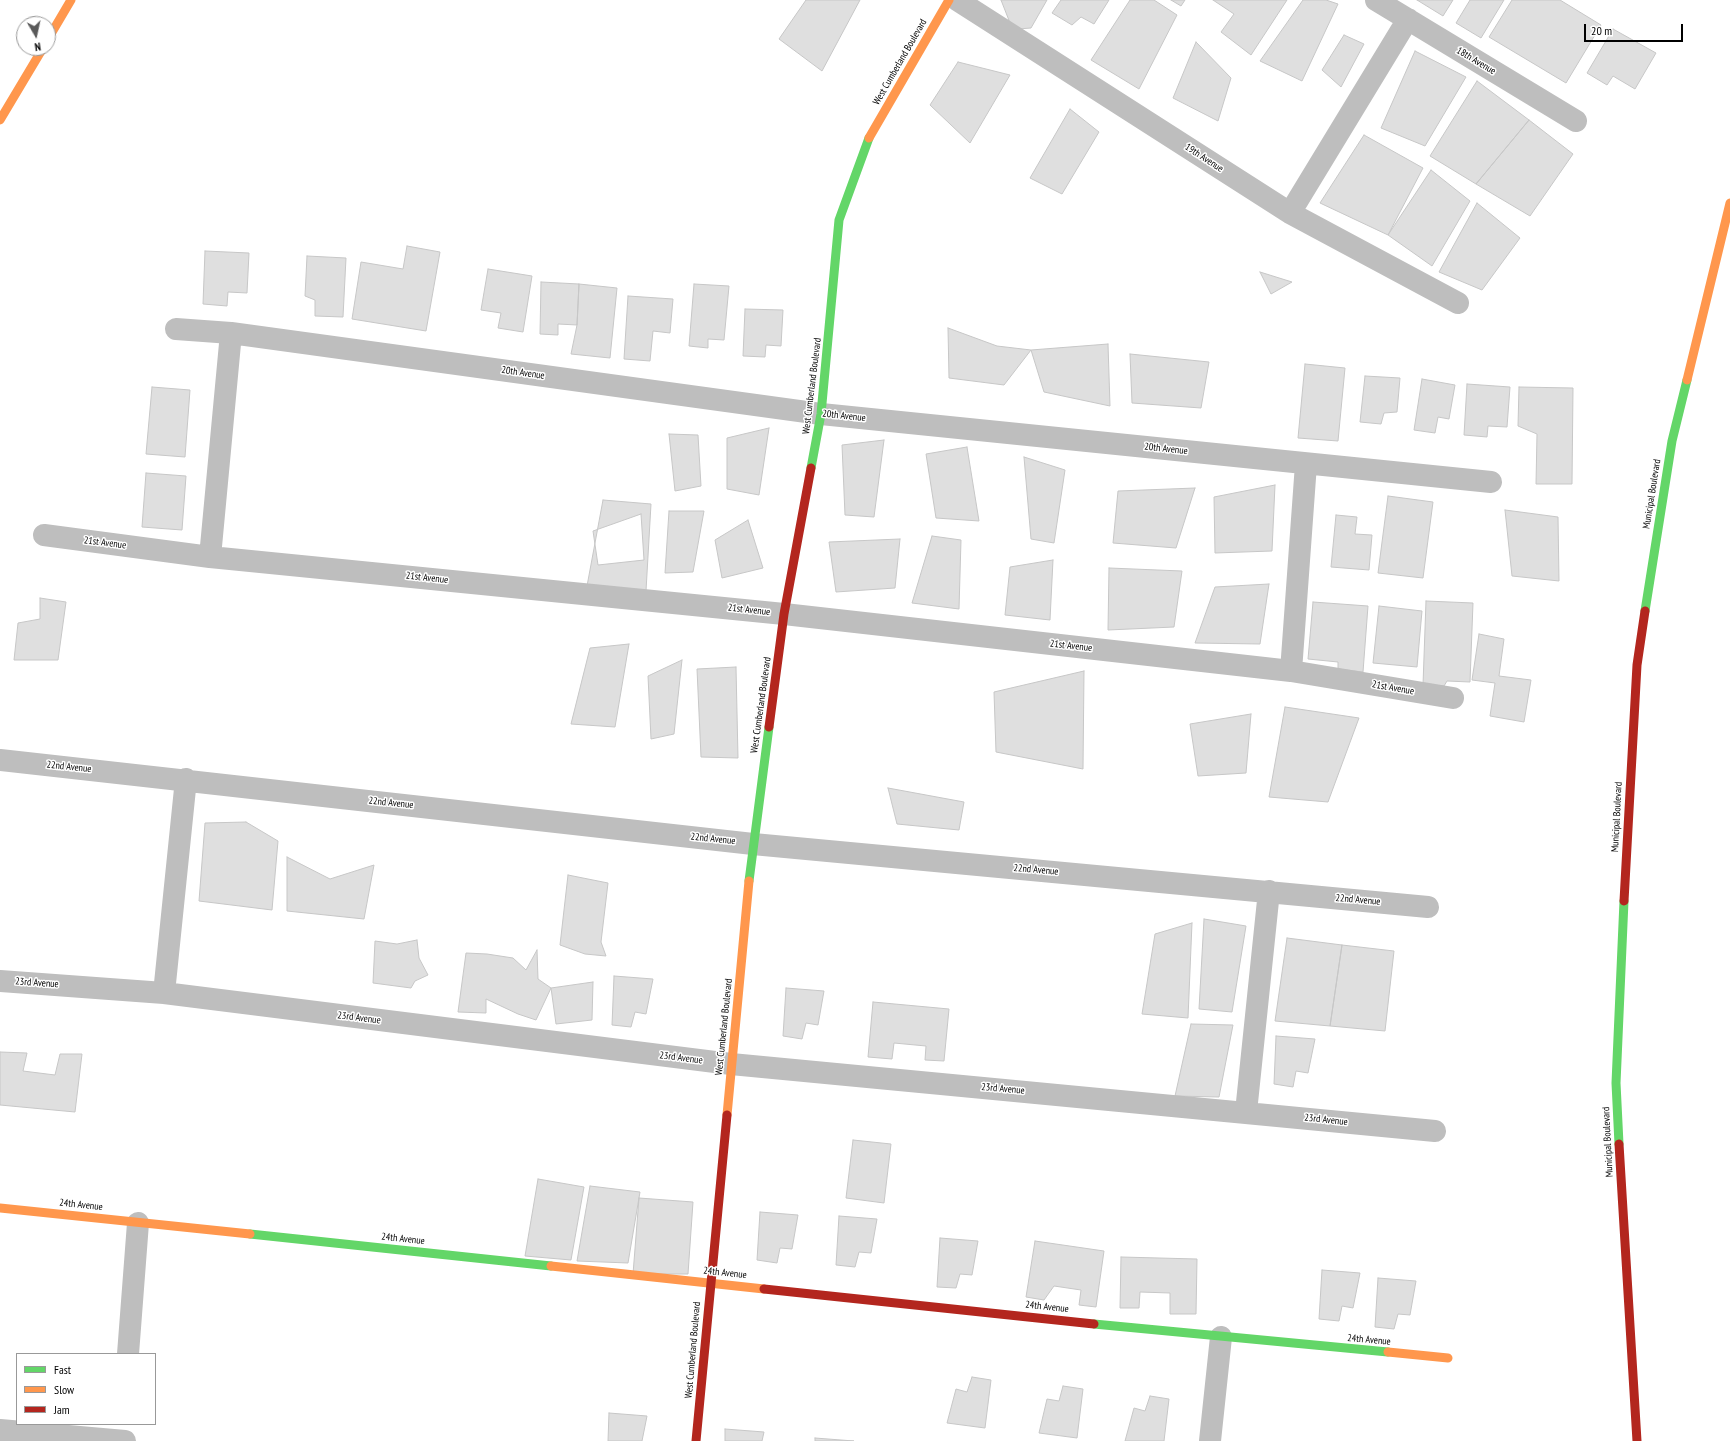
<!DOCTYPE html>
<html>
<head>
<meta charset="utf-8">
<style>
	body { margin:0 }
	#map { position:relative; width:1730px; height:1441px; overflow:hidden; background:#fff; font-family:"PT Sans Narrow",sans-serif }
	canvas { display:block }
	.legend { position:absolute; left:16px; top:1353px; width:140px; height:72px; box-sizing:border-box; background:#fff; border:1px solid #999; margin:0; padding:5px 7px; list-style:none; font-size:12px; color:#000 }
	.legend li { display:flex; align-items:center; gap:8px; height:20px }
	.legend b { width:20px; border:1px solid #999 }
	.north { position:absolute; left:16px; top:16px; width:40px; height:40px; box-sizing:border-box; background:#fff; border:1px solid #999; border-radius:50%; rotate:171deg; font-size:11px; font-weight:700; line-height:16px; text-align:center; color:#000 }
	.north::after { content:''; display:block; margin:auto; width:14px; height:18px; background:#595959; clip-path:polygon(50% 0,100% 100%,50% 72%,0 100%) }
	.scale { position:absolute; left:1584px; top:24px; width:99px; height:18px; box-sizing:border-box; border:2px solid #000; border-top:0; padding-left:5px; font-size:12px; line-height:14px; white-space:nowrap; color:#000; -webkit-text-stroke:3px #fff; paint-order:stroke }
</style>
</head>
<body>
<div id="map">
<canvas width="1730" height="1441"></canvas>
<ul class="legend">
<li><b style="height:5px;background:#63d668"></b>Fast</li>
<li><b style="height:5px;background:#ff974d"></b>Slow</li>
<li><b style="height:5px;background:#b3261e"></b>Jam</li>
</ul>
<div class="north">N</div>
<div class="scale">20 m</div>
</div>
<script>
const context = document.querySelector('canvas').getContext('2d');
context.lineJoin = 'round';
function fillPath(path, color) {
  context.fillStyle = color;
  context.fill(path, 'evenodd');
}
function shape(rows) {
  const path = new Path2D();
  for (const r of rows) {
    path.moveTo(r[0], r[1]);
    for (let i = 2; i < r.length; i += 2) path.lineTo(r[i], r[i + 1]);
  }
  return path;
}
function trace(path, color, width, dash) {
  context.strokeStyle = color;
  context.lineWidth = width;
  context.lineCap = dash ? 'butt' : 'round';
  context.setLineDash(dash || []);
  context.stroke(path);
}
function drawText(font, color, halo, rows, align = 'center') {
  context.font = font + ' "PT Sans Narrow",sans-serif';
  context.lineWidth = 3;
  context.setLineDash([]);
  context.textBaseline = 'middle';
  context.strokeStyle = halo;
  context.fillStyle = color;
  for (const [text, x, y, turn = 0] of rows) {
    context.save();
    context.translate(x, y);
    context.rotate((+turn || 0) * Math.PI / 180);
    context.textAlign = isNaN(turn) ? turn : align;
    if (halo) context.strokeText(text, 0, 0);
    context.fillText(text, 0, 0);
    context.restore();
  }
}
const building = shape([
	[806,0,860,0,822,71,779,39,806,0],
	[1001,0,1047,0,1031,28,1018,29,1010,23,1001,0],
	[1061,0,1109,0,1094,24,1081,17,1072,25,1052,13,1061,0],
	[1130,0,1154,0,1177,15,1139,89,1091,60,1130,0],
	[1171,0,1185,0,1181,6,1171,0],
	[1213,0,1287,0,1251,55,1221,32,1234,14,1213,0],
	[1303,0,1326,0,1338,4,1302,81,1260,61,1303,0],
	[1417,0,1453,0,1443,16,1417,0],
	[1470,0,1504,0,1481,38,1456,23,1470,0],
	[1512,0,1560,0,1601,25,1566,83,1489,37,1512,0],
	[1613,29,1656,53,1635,89,1613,76,1607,85,1587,73,1613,29],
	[1344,35,1364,44,1341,87,1322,70,1344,35],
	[1196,42,1231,78,1218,121,1173,98,1196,42],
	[1415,51,1466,77,1425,146,1381,128,1415,51],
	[958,62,1010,75,970,143,930,105,958,62],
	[1477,81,1529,120,1476,184,1430,156,1477,81],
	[1070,109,1099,132,1062,194,1030,178,1070,109],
	[1529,120,1573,154,1530,216,1476,184,1529,120],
	[1364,135,1423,168,1388,235,1320,203,1364,135],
	[1431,170,1470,201,1432,266,1388,235,1431,170],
	[1477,203,1520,238,1482,290,1439,272,1477,203],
	[407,246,440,252,426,331,352,319,361,262,403,269,407,246],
	[205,251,249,253,247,293,228,292,227,306,203,304,205,251],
	[307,256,346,258,343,317,315,316,315,300,305,296,307,256],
	[488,269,532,276,523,332,498,328,501,313,481,310,488,269],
	[1260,272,1292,282,1271,294,1260,272],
	[541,282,579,284,577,325,558,324,558,335,540,334,541,282],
	[579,284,617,288,610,358,571,354,577,325,579,284],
	[694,284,729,286,724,340,708,339,708,348,689,346,694,284],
	[628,296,673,299,670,333,653,331,650,361,624,359,628,296],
	[745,309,783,310,781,346,766,345,765,357,743,356,745,309],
	[948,328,997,346,1031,350,1004,385,949,378,948,328],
	[1108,344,1110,406,1044,392,1031,350,1108,344],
	[1130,354,1209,362,1201,408,1132,403,1130,354],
	[1305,364,1345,368,1338,441,1298,438,1305,364],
	[1365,376,1400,378,1397,412,1384,413,1381,424,1360,422,1365,376],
	[1422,379,1455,385,1449,419,1438,417,1435,433,1414,430,1422,379],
	[1467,384,1510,387,1507,427,1488,426,1487,437,1464,435,1467,384],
	[152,387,190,390,185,457,146,454,152,387],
	[1519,387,1573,388,1572,484,1536,484,1537,434,1518,426,1519,387],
	[769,428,759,495,727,489,727,438,769,428],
	[669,434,698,435,701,486,675,491,669,434],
	[884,440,874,517,845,515,842,445,884,440],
	[967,447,979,521,936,518,926,454,967,447],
	[1024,457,1065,470,1054,543,1031,539,1024,457],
	[146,473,186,476,182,530,142,527,146,473],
	[1275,485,1272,551,1215,553,1214,497,1275,485],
	[1195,488,1176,548,1113,543,1118,491,1195,488],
	[1388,496,1433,502,1423,578,1378,573,1388,496],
	[603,500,651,504,646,591,587,586,603,500],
	[1505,510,1558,517,1559,581,1512,576,1505,510],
	[669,511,704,511,693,572,665,573,669,511],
	[641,514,644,560,598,565,593,531,641,514],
	[1336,515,1357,517,1355,534,1372,535,1369,570,1331,567,1336,515],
	[748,520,763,568,722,578,715,540,748,520],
	[932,536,961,540,959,609,912,603,932,536],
	[900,539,895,588,836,592,829,542,900,539],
	[1053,560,1050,620,1005,615,1010,567,1053,560],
	[1109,568,1182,571,1174,627,1108,630,1109,568],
	[1269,584,1260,644,1195,643,1215,587,1269,584],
	[40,598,66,602,58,660,14,660,18,623,40,619,40,598],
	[1426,601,1473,603,1470,682,1447,681,1444,686,1423,685,1426,601],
	[1313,602,1368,606,1363,672,1338,669,1338,662,1308,659,1313,602],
	[1379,606,1422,611,1417,667,1373,663,1379,606],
	[1479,634,1504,639,1499,676,1531,680,1524,722,1490,716,1495,683,1472,680,1479,634],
	[629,644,615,727,571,724,590,648,629,644],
	[682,660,674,734,651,739,648,676,682,660],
	[736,667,738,758,701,757,697,669,736,667],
	[1084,671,1083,769,996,752,994,692,1084,671],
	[1285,707,1359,718,1328,802,1269,797,1285,707],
	[1251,714,1246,773,1198,776,1190,724,1251,714],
	[888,788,964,802,959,830,897,824,888,788],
	[246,822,278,841,272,910,199,901,205,823,246,822],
	[287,857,330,879,374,865,364,919,287,911,287,857],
	[568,875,608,883,601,942,606,956,585,954,560,945,568,875],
	[1204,919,1246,926,1232,1012,1199,1009,1204,919],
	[1192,923,1188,1018,1142,1014,1155,934,1192,923],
	[1287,938,1342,945,1330,1026,1275,1021,1287,938],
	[417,940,419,958,428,975,415,981,411,988,373,983,375,941,397,944,417,940],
	[1342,945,1394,951,1385,1031,1330,1026,1342,945],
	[537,950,538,979,551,988,536,1020,518,1014,486,999,486,1013,458,1012,466,953,487,954,513,958,526,970,537,950],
	[614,976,653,979,646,1014,635,1012,631,1027,612,1025,614,976],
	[593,982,592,1020,556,1024,551,988,593,982],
	[786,988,824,991,818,1025,806,1023,802,1039,783,1036,786,988],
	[873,1002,949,1009,944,1061,925,1060,926,1046,894,1043,892,1059,868,1057,873,1002],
	[1191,1024,1233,1025,1219,1097,1175,1096,1191,1024],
	[1276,1036,1315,1039,1308,1073,1296,1071,1293,1087,1274,1084,1276,1036],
	[0,1052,27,1053,23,1071,55,1075,60,1054,82,1054,75,1112,0,1105,0,1052],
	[853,1140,891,1144,884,1203,846,1198,853,1140],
	[538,1179,584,1187,571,1260,525,1256,538,1179],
	[590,1186,640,1192,628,1263,577,1261,590,1186],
	[639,1198,693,1202,688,1274,633,1274,639,1198],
	[760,1212,798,1215,792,1249,780,1248,777,1263,757,1260,760,1212],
	[839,1216,877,1219,871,1253,859,1252,855,1267,836,1265,839,1216],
	[940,1238,978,1241,972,1275,960,1274,956,1288,937,1287,940,1238],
	[1035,1241,1104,1251,1096,1307,1079,1305,1081,1290,1054,1286,1044,1300,1026,1297,1035,1241],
	[1121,1257,1197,1259,1196,1314,1170,1314,1170,1293,1140,1292,1139,1308,1120,1308,1121,1257],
	[1322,1270,1360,1273,1353,1308,1342,1306,1339,1321,1319,1319,1322,1270],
	[1378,1278,1416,1281,1410,1315,1398,1314,1394,1329,1375,1327,1378,1278],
	[972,1377,991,1380,985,1428,947,1423,956,1389,967,1392,972,1377],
	[1063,1386,1083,1389,1077,1438,1039,1433,1047,1399,1059,1401,1063,1386],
	[1150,1396,1169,1399,1164,1441,1125,1441,1134,1408,1145,1411,1150,1396],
	[609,1413,647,1416,642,1441,608,1441,609,1413],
	[725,1429,764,1432,762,1441,725,1441,725,1429],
	[815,1438,854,1441,815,1441,815,1438]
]);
const street = shape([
	[957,0,1290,213,1458,303],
	[1376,0,1576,121],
	[1290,213,1408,19],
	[176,329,231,333,821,414,1491,482],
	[44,535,210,557,784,614,1291,671,1453,698],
	[210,557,231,333],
	[1291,671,1306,464],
	[0,760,753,844,1428,907],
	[0,981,164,993,731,1064,1435,1131],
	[164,993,186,779],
	[1246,1112,1269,891],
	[128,1354,138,1223],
	[0,1430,125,1441],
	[1210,1441,1221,1337]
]);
const fast = shape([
	[811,468,821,414,839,220,869,138],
	[1645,611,1672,441,1687,380],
	[749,881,769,727],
	[1619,1144,1616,1083,1624,901],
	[250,1234,551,1266],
	[1094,1324,1388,1352]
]);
const slow = shape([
	[48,39,71,0],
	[0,120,43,48],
	[869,138,949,0],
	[1687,380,1730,203],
	[727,1115,749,881],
	[0,1208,250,1234],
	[551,1266,764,1289],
	[1388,1352,1448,1358]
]);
const jam = shape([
	[769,727,784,614,811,468],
	[1624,901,1637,665,1645,611],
	[1619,1144,1637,1441],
	[764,1289,1094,1324],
	[696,1441,727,1115]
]);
const streetNames = [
	["18th Avenue",1476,61,31],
	["West Cumberland Boulevard",900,62,-60],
	["19th Avenue",1204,158,33],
	["20th Avenue",523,373,8],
	["West Cumberland Boulevard",812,386,-83],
	["20th Avenue",844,416,6],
	["20th Avenue",1166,449,6],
	["Municipal Boulevard",1652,494,-81],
	["21st Avenue",105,543,7],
	["21st Avenue",427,578,6],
	["21st Avenue",749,610,6],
	["21st Avenue",1071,646,6],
	["21st Avenue",1393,688,10],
	["West Cumberland Boulevard",761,705,-82],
	["22nd Avenue",69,767,6],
	["22nd Avenue",391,803,6],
	["Municipal Boulevard",1617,817,-87],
	["22nd Avenue",713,839,6],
	["22nd Avenue",1036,870,5],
	["22nd Avenue",1358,900,5],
	["23rd Avenue",37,983,4],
	["23rd Avenue",359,1018,7],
	["West Cumberland Boulevard",724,1027,-84],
	["23rd Avenue",681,1058,7],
	["23rd Avenue",1003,1089,5],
	["23rd Avenue",1326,1120,6],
	["Municipal Boulevard",1608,1142,-93],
	["24th Avenue",81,1205,6],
	["24th Avenue",403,1239,6],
	["24th Avenue",725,1273,6],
	["24th Avenue",1047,1307,6],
	["24th Avenue",1369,1340,5],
	["West Cumberland Boulevard",693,1350,-85]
];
fillPath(building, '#dfdfdf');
trace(building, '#c7c7c7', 1);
trace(street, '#bebebe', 22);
trace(fast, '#63d668', 9);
trace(slow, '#ff974d', 9);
trace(jam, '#b3261e', 9);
drawText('10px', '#000', '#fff', streetNames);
</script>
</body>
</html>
